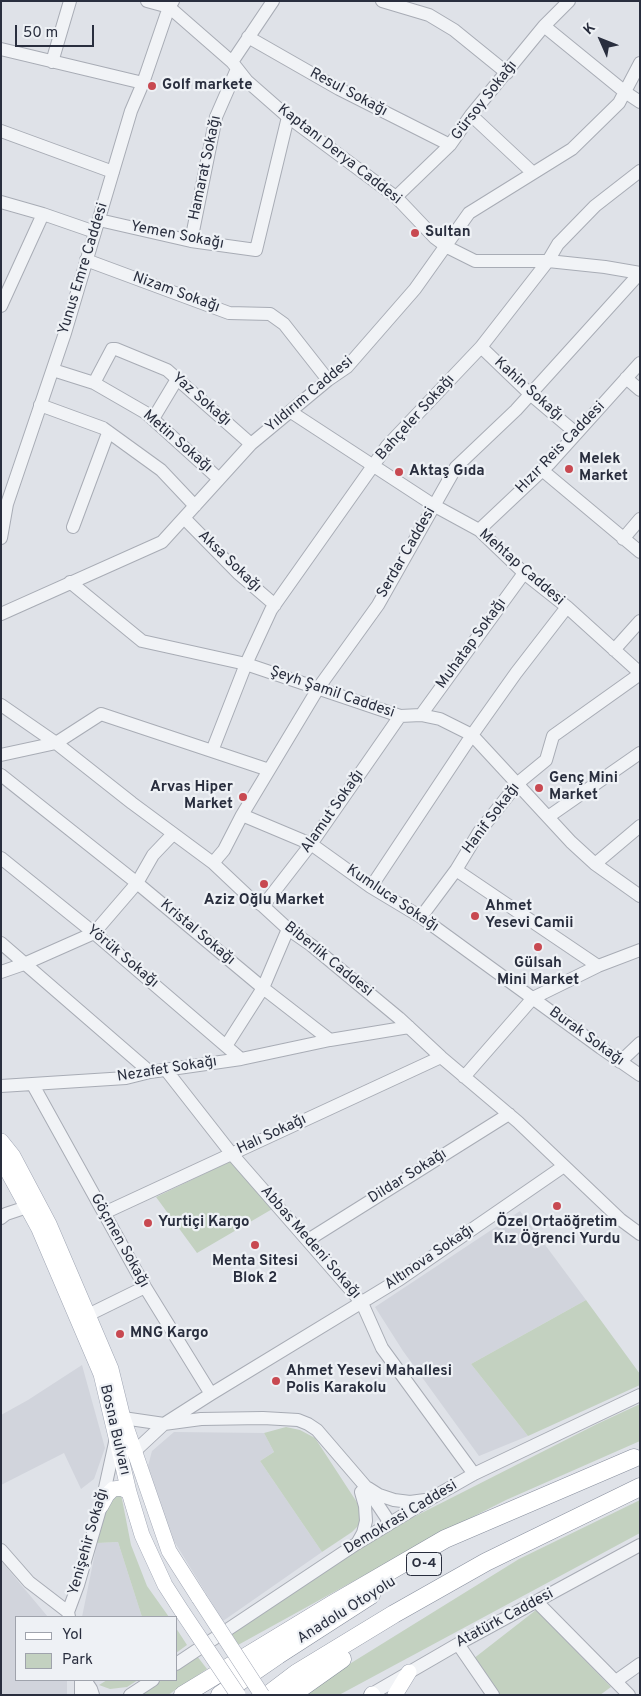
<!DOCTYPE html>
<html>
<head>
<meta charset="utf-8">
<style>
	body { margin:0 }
	#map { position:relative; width:641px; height:1696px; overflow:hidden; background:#dfe2e8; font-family:Overpass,sans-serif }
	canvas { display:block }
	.frame { position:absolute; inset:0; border:2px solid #292e3e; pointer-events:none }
	.legend { position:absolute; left:15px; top:1616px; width:162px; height:65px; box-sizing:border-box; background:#eef1f5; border:1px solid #9fa3ac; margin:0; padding:6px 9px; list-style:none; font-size:15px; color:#292e3e }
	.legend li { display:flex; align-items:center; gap:10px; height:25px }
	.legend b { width:25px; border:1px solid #9fa3ac }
	.north { position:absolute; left:576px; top:15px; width:50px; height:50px; -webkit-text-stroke:4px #eef1f5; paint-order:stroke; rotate:314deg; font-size:14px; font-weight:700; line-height:20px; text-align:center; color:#292e3e }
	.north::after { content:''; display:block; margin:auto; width:18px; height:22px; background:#292e3e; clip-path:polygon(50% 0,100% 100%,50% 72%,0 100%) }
	.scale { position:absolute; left:15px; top:25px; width:79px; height:22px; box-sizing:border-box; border:2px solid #292e3e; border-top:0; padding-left:6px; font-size:15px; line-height:18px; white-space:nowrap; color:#292e3e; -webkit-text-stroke:4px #eef1f5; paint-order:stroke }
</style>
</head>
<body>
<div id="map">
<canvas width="641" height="1696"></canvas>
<div class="frame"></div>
<ul class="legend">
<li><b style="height:6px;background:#fff"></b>Yol</li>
<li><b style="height:14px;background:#c3d1c0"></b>Park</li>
</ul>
<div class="north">K</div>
<div class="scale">50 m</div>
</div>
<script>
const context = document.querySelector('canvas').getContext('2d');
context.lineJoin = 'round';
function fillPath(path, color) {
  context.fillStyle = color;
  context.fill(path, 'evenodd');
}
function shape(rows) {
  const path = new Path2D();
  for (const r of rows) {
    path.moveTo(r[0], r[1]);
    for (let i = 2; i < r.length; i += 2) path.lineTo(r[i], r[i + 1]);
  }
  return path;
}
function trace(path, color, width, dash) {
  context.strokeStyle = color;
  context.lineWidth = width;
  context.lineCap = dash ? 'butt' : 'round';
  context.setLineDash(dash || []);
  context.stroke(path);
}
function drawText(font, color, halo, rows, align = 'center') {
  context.font = font + ' Overpass,sans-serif';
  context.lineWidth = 4.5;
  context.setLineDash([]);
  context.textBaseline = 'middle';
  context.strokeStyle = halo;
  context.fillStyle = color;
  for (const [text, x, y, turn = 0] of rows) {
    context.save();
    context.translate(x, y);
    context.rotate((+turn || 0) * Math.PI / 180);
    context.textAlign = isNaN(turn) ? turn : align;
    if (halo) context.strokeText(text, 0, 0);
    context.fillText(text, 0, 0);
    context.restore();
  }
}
const built = shape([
	[520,1211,586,1300,471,1364,528,1436,479,1456,403,1351,375,1307],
	[82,1365,105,1448,94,1479,81,1489,64,1453,1,1485,1,1415,28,1400],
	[174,1432,264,1433,274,1452,260,1461,322,1552,223,1621,169,1533,148,1466,152,1451],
	[118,1542,142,1617,82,1617,97,1543],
	[2,1562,48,1617,16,1617,16,1680,67,1680,67,1695,1,1695]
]);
const green = shape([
	[233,1160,274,1208,197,1253,156,1197],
	[586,1300,640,1374,640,1385,528,1436,471,1364],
	[640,1404,640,1441,506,1500,439,1534,238,1645,231,1632,396,1526,597,1424],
	[286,1427,300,1430,315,1438,360,1507,360,1524,352,1532,322,1552,260,1461,274,1452,264,1433],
	[110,1494,121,1494,131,1545,147,1586,169,1617,142,1617,118,1542,97,1543],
	[640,1500,640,1533,339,1695,303,1695,314,1686,519,1559],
	[536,1610,611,1687,600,1695,498,1695,473,1659],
	[176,1628,187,1645,176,1653],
	[197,1656,207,1669,168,1695,140,1695,162,1680,176,1680,176,1670],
	[107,1680,138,1680,127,1687,110,1689,99,1685]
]);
const minor = shape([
	[147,1,169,7,232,62,247,81,288,117,396,197,435,238,447,247,475,261,548,261,605,267,640,273],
	[382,1,429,15,454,30,507,73],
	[544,26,625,92,640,102],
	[248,37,339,89,450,145],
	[1,49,143,83],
	[52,62,70,1],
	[232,62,273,1],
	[471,115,533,173],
	[1,131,113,172],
	[396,197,450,145,471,115,544,26,569,1],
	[1,202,43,214,95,232],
	[99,220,191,241,256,250,288,117],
	[191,241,216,117,237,69],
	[86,260,229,313,270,314,284,324,328,380],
	[1,306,43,214],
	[481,347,530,394,576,433],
	[53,370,94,383,146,413,219,479],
	[626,378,640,390],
	[94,383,112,349,116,349,167,370,251,444],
	[40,405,103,428,161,470,195,506],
	[291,412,435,506,479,530,524,573,567,607,640,673],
	[153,419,177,379],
	[542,470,640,552],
	[184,518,239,574,275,605],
	[73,527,108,433],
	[479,530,549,464,640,363],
	[1,538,7,504,65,333,131,111,143,83,169,7,173,1],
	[623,539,640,519],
	[70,582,142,641,246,664,400,716,421,715,440,719,472,735,571,842,595,864,640,896],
	[1,614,162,542,251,444,328,380,347,367,415,289,469,213,572,149,619,103,640,63],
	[614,650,640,621],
	[1,705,56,743,132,803,213,863,248,896,263,906,288,929,311,945,399,1018,441,1057,518,1122,621,1220,640,1234],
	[421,715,524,573],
	[212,751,246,664,271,610,387,446,481,347,548,261,558,244,595,206,640,171],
	[1,755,56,743,101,714,269,770],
	[1,775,137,883,263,988,330,1040,409,1027],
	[242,815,311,844,371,887,421,917,601,1048,640,1075],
	[548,817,640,753],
	[1,858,94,933,241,1059],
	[213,863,224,850,242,815,319,687,378,605,456,467,516,410,640,273],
	[595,864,640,826],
	[456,870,598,966],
	[371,887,472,735,516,673,567,607],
	[263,906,311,844,400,716],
	[421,917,456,870,479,832,518,783,546,760,553,736,640,674],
	[1,943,150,1072],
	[1,972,24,964,94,933,137,883,153,855,173,834],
	[226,1046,263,988,288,929],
	[620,1062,640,1043],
	[166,1070,231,1153,362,1303,382,1348,474,1474],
	[464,1077,533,998,598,966,640,950],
	[33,1085,145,1287,211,1394],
	[1,1086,126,1078,150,1072,241,1059,330,1040],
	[104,1213,441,1057],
	[1,1218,6,1214,27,1207],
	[308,1240,509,1114],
	[88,1315,145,1287],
	[123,1418,164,1424,201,1419,263,1418,298,1420,308,1424,317,1430,366,1487,390,1523],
	[135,1451,164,1424,211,1394,400,1279,564,1166],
	[368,1488,379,1495,394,1500,410,1502,425,1500],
	[358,1542,363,1533,366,1521,365,1506,361,1492],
	[1,1550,29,1582,68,1612],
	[537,1602,629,1695],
	[69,1617,68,1612,78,1585,101,1506,116,1438],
	[458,1644,493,1695],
	[176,1664,356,1544,430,1499,474,1474,640,1395],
	[81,1680,81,1695],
	[85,1680,91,1689,93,1695],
	[616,1681,640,1664],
	[130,1695,153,1680],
	[370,1695,458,1644,640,1545]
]);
const major = shape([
	[1,1141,13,1156,49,1224,88,1315,111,1369,123,1418,169,1551,199,1598],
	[1,1159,39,1229,101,1374,129,1492,142,1535,165,1585,183,1613],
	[101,1506,107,1495,113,1489,121,1488,129,1492],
	[372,1694,373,1695],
	[395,1695,409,1672]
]);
const highway = shape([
	[183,1695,333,1604,445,1539,634,1458],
	[220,1695,278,1655,371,1595],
	[268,1695,297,1673,394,1614,486,1562,640,1487],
	[291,1695,342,1659]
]);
const majorBridge = shape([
	[199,1598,262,1695],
	[183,1613,238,1695]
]);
const markers = [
	[152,86,5,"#c84951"],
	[415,233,5,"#c84951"],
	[569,469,5,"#c84951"],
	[399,472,5,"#c84951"],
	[539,788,5,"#c84951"],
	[243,797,5,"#c84951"],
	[264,884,5,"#c84951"],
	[475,916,5,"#c84951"],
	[538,947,5,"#c84951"],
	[557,1206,5,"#c84951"],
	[148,1223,5,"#c84951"],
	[255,1245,5,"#c84951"],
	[120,1334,5,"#c84951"],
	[276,1381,5,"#c84951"]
];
const shields = [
	[424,1564,35]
];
const shieldNames = [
	["O-4",424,1564]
];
const poiNames = [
	["Golf markete",162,86],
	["Sultan",425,233],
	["Melek",579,460],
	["Market",579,477],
	["Aktaş Gıda",409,472],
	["Genç Mini",549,779],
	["Market",549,796],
	["Arvas Hiper",233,788,"right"],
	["Market",233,805,"right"],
	["Aziz Oğlu Market",264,901,"center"],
	["Ahmet",485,907],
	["Yesevi Camii",485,924],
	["Gülsah",538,964,"center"],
	["Mini Market",538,981,"center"],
	["Yurtiçi Kargo",158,1223],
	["Özel Ortaöğretim",557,1223,"center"],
	["Kız Öğrenci Yurdu",557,1240,"center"],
	["Menta Sitesi",255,1262,"center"],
	["Blok 2",255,1279,"center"],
	["MNG Kargo",130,1334],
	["Ahmet Yesevi Mahallesi",286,1372],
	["Polis Karakolu",286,1389]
];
const streetNames = [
	["Resul Sokağı",348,93,28],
	["Gürsoy Sokağı",485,101,-52],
	["Kaptanı Derya Caddesi",339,155,38],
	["Hamarat Sokağı",206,168,-78],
	["Yemen Sokağı",177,236,11],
	["Yunus Emre Caddesi",84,269,-73],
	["Nizam Sokağı",176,293,20],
	["Kahin Sokağı",528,390,42],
	["Yıldırım Caddesi",310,395,-40],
	["Yaz Sokağı",201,400,41],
	["Bahçeler Sokağı",416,418,-48],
	["Metin Sokağı",177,442,41],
	["Hızır Reis Caddesi",561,448,-46],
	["Serdar Caddesi",407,553,-60],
	["Aksa Sokağı",229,562,44],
	["Mehtap Caddesi",521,568,41],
	["Muhatap Sokağı",472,644,-54],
	["Şeyh Şamil Caddesi",332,693,19],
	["Alamut Sokağı",333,812,-55],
	["Hanif Sokağı",492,819,-53],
	["Kumluca Sokağı",392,899,34],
	["Kristal Sokağı",197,933,40],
	["Yörük Sokağı",122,957,40],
	["Biberlik Caddesi",328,960,39],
	["Burak Sokağı",586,1037,36],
	["Nezafet Sokağı",167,1070,-9],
	["Halı Sokağı",272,1135,-25],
	["Dildar Sokağı",408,1177,-32],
	["Göçmen Sokağı",119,1241,61],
	["Abbas Medeni Sokağı",310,1243,49],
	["Altınova Sokağı",430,1258,-34],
	["Bosna Bulvarı",114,1430,77],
	["Demokrasi Caddesi",401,1518,-31],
	["Yenişehir Sokağı",89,1542,-74],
	["Anadolu Otoyolu",347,1611,-32],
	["Atatürk Caddesi",505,1619,-28]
];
fillPath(built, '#d1d4dc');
fillPath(green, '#c3d1c0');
trace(minor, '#a8acb5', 14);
trace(major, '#9fa5b3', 16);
trace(highway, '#878e9d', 19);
trace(minor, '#f1f3f6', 12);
trace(major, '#fff', 15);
trace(highway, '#fff', 18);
trace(majorBridge, '#9fa5b3', 16, []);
trace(majorBridge, '#fff', 15);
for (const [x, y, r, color] of markers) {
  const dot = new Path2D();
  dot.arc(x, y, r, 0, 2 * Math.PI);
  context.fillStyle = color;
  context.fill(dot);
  trace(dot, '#eef1f5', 2);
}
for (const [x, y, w] of shields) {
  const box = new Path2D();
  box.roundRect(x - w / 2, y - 11.5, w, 23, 4);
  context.fillStyle = '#eef1f5';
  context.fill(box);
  trace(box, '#292e3e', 1);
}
drawText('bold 14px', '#292e3e', null, shieldNames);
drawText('bold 15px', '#292e3e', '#eef1f5', poiNames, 'left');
drawText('15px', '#292e3e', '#eef1f5', streetNames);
</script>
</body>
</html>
